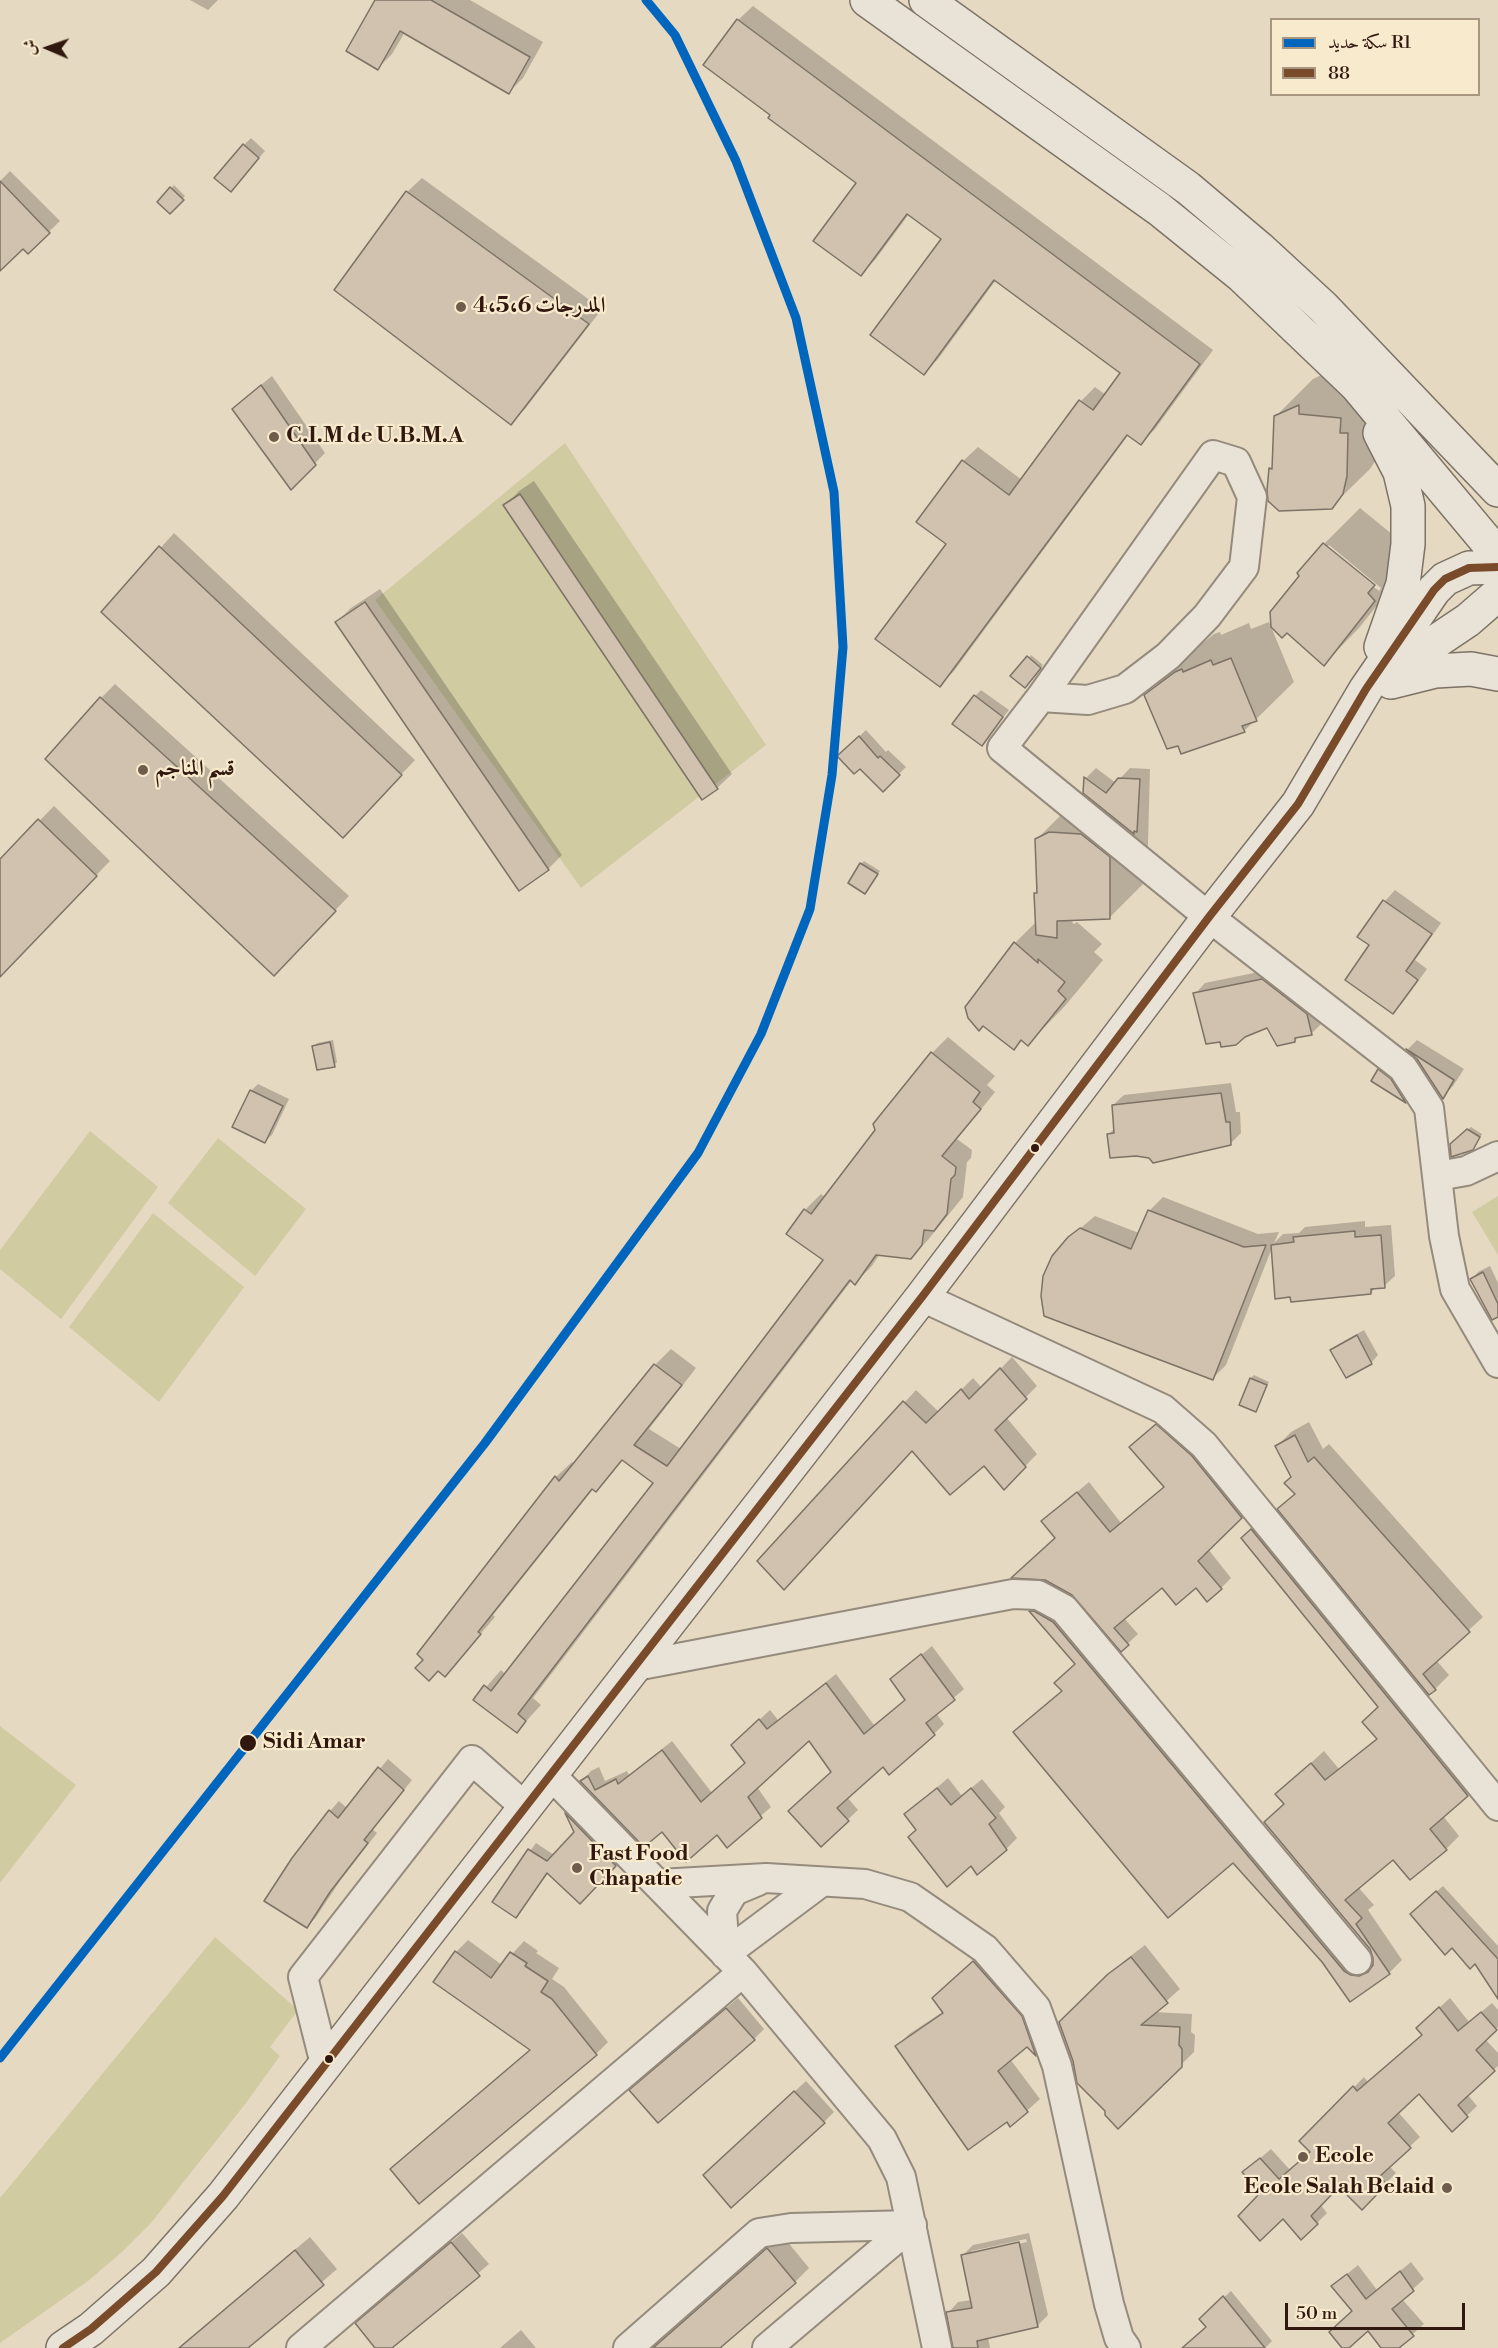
<!DOCTYPE html>
<html>
<head>
<meta charset="utf-8">
<style>
	body { margin:0 }
	#map { position:relative; width:1498px; height:2348px; overflow:hidden; background:#e5d9c1; font-family:"Libre Bodoni",Amiri,serif }
	canvas { display:block }
	.legend { position:absolute; left:1270px; top:18px; width:210px; height:78px; box-sizing:border-box; background:#f8eacd; border:2px solid #a89681; margin:0; padding:8px 10px; list-style:none; font-size:18px; color:#31180e }
	.legend li { display:flex; align-items:center; gap:12px; height:30px }
	.legend b { width:30px; border:2px solid #a89681 }
	.north { position:absolute; left:18px; top:18px; width:60px; height:60px; -webkit-text-stroke:4px #f8eacd; paint-order:stroke; rotate:272deg; font-size:16px; font-weight:700; line-height:24px; text-align:center; color:#31180e }
	.north::after { content:''; display:block; margin:auto; width:21px; height:27px; background:#31180e; clip-path:polygon(50% 0,100% 100%,50% 72%,0 100%) }
	.scale { position:absolute; left:1285px; top:2303px; width:180px; height:27px; box-sizing:border-box; border:3px solid #31180e; border-top:0; padding-left:8px; font-size:18px; line-height:21px; white-space:nowrap; color:#31180e; -webkit-text-stroke:4px #f8eacd; paint-order:stroke }
</style>
</head>
<body>
<div id="map">
<canvas width="1498" height="2348"></canvas>
<ul class="legend">
<li><b style="height:8px;background:#0065bd"></b>سكة حديد R1</li>
<li><b style="height:8px;background:#7a4b2a"></b>88</li>
</ul>
<div class="north">ش</div>
<div class="scale">50 m</div>
</div>
<script>
const context = document.querySelector('canvas').getContext('2d');
context.lineJoin = 'round';
function fillPath(path, color) {
  context.fillStyle = color;
  context.fill(path, 'evenodd');
}
function shape(rows) {
  const path = new Path2D();
  for (const r of rows) {
    path.moveTo(r[0], r[1]);
    for (let i = 2; i < r.length; i += 2) path.lineTo(r[i], r[i + 1]);
  }
  return path;
}
function trace(path, color, width, dash) {
  context.strokeStyle = color;
  context.lineWidth = width;
  context.lineCap = dash ? 'butt' : 'round';
  context.setLineDash(dash || []);
  context.stroke(path);
}
function drawText(font, color, halo, rows, align = 'center') {
  context.font = font + ' "Libre Bodoni",Amiri,serif';
  context.lineWidth = 4.5;
  context.setLineDash([]);
  context.textBaseline = 'middle';
  context.strokeStyle = halo;
  context.fillStyle = color;
  for (const [text, x, y, turn = 0] of rows) {
    context.save();
    context.translate(x, y);
    context.rotate((+turn || 0) * Math.PI / 180);
    context.textAlign = isNaN(turn) ? turn : align;
    if (halo) context.strokeText(text, 0, 0);
    context.fillText(text, 0, 0);
    context.restore();
  }
}
const green = shape([
	[565,443,766,745,581,888,375,600],
	[90,1131,158,1187,61,1319,0,1269,0,1250],
	[218,1138,306,1209,255,1276,168,1203],
	[1498,1196,1498,1255,1472,1212],
	[153,1213,244,1287,159,1402,69,1327],
	[0,1726,76,1785,0,1883],
	[215,1937,298,2010,270,2047,280,2056,246,2103,151,2223,122,2252,88,2281,0,2343,0,2198]
]);
const shadow = shape([
	[190,0,218,0,208,10],
	[377,0,470,0,543,42,523,78,509,92,405,32,392,54,378,68],
	[753,6,1213,350,1155,429,1141,443,1129,434,954,671,940,685,948,544,963,461,978,447,1022,480,1081,401,1095,387,1106,395,1122,373,996,280,938,359,924,373,943,239,909,214,875,260,861,274,858,183,705,65,738,20],
	[251,138,265,151,237,183,244,145],
	[10,171,60,221,28,252,23,247,0,268,0,181],
	[422,178,602,309,525,409,511,423,407,192],
	[174,185,185,196,170,212,159,202],
	[1336,368,1378,380,1380,454,1370,469,1331,507,1270,469,1273,466,1275,417,1313,379],
	[272,376,325,453,291,488,244,399],
	[534,481,732,774,717,788,702,798,505,506,519,491],
	[1360,508,1409,548,1410,564,1359,628,1324,664,1287,631,1301,576,1299,573,1324,544],
	[1329,545,1381,588,1379,591,1326,548],
	[174,533,415,760,357,821,103,612],
	[380,589,562,855,548,869,337,622,351,608],
	[1269,622,1294,682,1244,731,1179,744,1146,696,1184,658,1214,634,1220,632,1221,635,1249,623,1251,629],
	[1031,655,1043,665,1027,683,1012,676],
	[115,684,349,896,288,959,101,698],
	[981,690,1009,710,982,744,975,696],
	[866,730,886,752,888,750,906,767,883,790,846,749],
	[1096,768,1116,783,1130,768,1150,769,1147,880,1109,918,1074,920,1072,922,1074,924,1077,922,1102,944,1094,952,1103,960,1065,1006,1028,1044,1022,1039,1013,1048,1015,943,1037,921,1036,840,1074,802,1088,795,1085,793,1086,778],
	[54,806,110,861,0,975,0,861],
	[864,861,880,871,865,892,861,864],
	[1395,890,1441,923,1415,960,1427,969,1403,1002,1393,1012,1372,945,1359,936,1385,901],
	[1273,969,1317,1003,1322,1023,1311,1034,1299,1036,1295,1041,1195,994,1205,983],
	[948,1037,995,1076,987,1085,995,1092,957,1139,972,1150,971,1158,967,1162,963,1197,927,1241,911,1258,880,1254,871,1267,855,1283,852,1280,533,1698,541,1705,517,1731,475,1700,501,1670,506,1675,655,1482,624,1459,596,1490,594,1488,493,1615,495,1617,445,1675,490,1560,556,1477,572,1462,574,1464,655,1365,671,1349,696,1368,649,1429,681,1449,825,1259,805,1210,821,1194,825,1197,877,1130,875,1125,932,1053],
	[333,1040,337,1062,334,1065,314,1046,317,1043],
	[1417,1040,1464,1069,1453,1086,1443,1096,1418,1058,1408,1049],
	[1389,1060,1416,1091,1406,1101,1373,1080],
	[1231,1083,1236,1112,1240,1112,1241,1133,1230,1144,1149,1156,1136,1154,1109,1134,1115,1128,1113,1105,1124,1095],
	[258,1084,289,1099,272,1135,265,1141,251,1091],
	[1471,1127,1482,1134,1476,1145,1455,1141],
	[1163,1197,1258,1234,1279,1232,1274,1243,1283,1234,1299,1233,1305,1227,1365,1221,1365,1227,1391,1225,1395,1276,1384,1286,1376,1287,1371,1293,1272,1248,1226,1365,1213,1378,1069,1238,1095,1216,1139,1233,1149,1211],
	[1490,1266,1498,1283,1498,1315,1472,1279,1478,1272],
	[1364,1330,1378,1355,1372,1362,1346,1376,1332,1350,1339,1344],
	[1012,1357,1037,1386,1006,1417,1037,1454,1004,1488,984,1464,913,1450,759,1561,916,1390,939,1412,973,1378,982,1388],
	[1254,1375,1269,1382,1256,1410,1251,1378],
	[1167,1415,1251,1506,1208,1549,1231,1578,1221,1588,1162,1586,1124,1618,1138,1634,1121,1650,1057,1538,1043,1521,1089,1482,1121,1523,1165,1486,1142,1437],
	[1309,1422,1323,1449,1329,1444,1483,1617,1436,1660,1449,1675,1435,1689,1279,1509,1295,1493,1292,1477,1277,1446,1291,1432],
	[1256,1525,1480,1782,1443,1816,1459,1836,1446,1849,1410,1878,1393,1858,1358,1887,1374,1905,1368,1910,1402,1960,1389,1973,1350,2000,1323,1961,1233,1861,1015,1732,1063,1690,1077,1663,1031,1611,1043,1599,1364,1963,1374,1964,1375,1958,1371,1949,1266,1823,1285,1804,1290,1782,1324,1751,1339,1769,1377,1738,1379,1707,1243,1538],
	[932,1646,964,1689,936,1713,944,1724,934,1734,883,1765,847,1797,858,1810,821,1845,833,1771,809,1738,757,1787,771,1807,727,1845,717,1833,662,1830,645,1845,582,1781,591,1771,599,1767,605,1781,627,1771,629,1775,672,1741,712,1793,747,1763,743,1735,770,1710,778,1720,836,1674,874,1725,906,1699,892,1679],
	[388,1759,412,1780,372,1829,377,1833,340,1881,316,1917,307,1927,330,1811,339,1801,347,1808],
	[948,1778,962,1796,982,1779,1005,1807,999,1813,1017,1838,1006,1849,971,1864,918,1829,906,1814],
	[573,1807,622,1858,580,1902,549,1872,516,1916,494,1901,536,1843,554,1855,576,1832,567,1813],
	[1443,1886,1498,1946,1498,1981,1418,1908],
	[468,1940,502,1965,524,1941,538,1951,536,1953,559,1968,552,1979,564,1987,608,2042,596,2054,392,2169,531,2049,456,1952],
	[1145,1945,1180,1989,1154,2012,1192,2014,1191,2032,1195,2035,1194,2052,1118,2127,1107,2110,1074,2009,1124,1961],
	[986,1950,1047,2042,1036,2054,1027,2045,1010,2059,1040,2099,1011,2125,1007,2120,897,2046,909,2034,944,2011,947,1986],
	[738,1998,764,2029,754,2039,642,2080],
	[1450,1998,1469,2022,1492,2003,1498,2010,1498,2027,1485,2039,1498,2053,1498,2066,1467,2094,1477,2106,1452,2130,1419,2092,1398,2112,1420,2137,1389,2166,1396,2173,1362,2208,1339,2185,1320,2204,1327,2213,1302,2238,1244,2172,1271,2149,1290,2170,1311,2151,1301,2141,1364,2077,1368,2082,1423,2034,1428,2018],
	[806,2081,834,2112,824,2122,715,2165],
	[462,2233,489,2264,390,2348,376,2348,368,2313],
	[1029,2233,1048,2315,1037,2326,988,2337,990,2348,954,2348,948,2313,958,2302,972,2300,962,2256,973,2245],
	[1026,2239,1027,2242,972,2254,972,2251],
	[782,2235,809,2268,795,2282,718,2348,652,2348],
	[310,2237,337,2269,246,2348,178,2348],
	[1411,2262,1424,2279,1402,2299,1424,2324,1397,2348,1384,2348,1368,2329,1344,2348,1353,2311,1333,2286,1358,2265,1377,2290],
	[1231,2291,1272,2341,1265,2348,1183,2348,1207,2326,1208,2312],
	[521,2330,536,2348,500,2348]
]);
const building = shape([
	[375,0,431,0,530,57,509,94,400,31,378,70,346,51,375,0],
	[737,19,1200,364,1141,445,1127,435,940,687,875,639,946,544,916,522,962,460,1009,495,1079,400,1093,410,1120,373,994,280,924,375,870,335,941,239,907,214,861,276,813,241,856,183,768,118,770,115,703,65,737,19],
	[243,144,259,158,231,192,214,178,243,144],
	[0,181,50,233,28,254,23,249,0,271,0,181],
	[170,187,184,200,170,214,157,202,170,187],
	[406,191,589,324,511,425,334,290,406,191],
	[261,385,316,465,291,490,232,409,261,385],
	[1299,405,1299,414,1341,418,1340,433,1348,433,1347,476,1343,494,1332,509,1279,511,1268,501,1267,490,1269,468,1272,469,1274,416,1299,405],
	[520,494,718,789,702,800,503,505,520,494],
	[1323,543,1375,585,1368,593,1375,601,1324,666,1287,633,1282,638,1271,627,1270,612,1299,576,1297,573,1323,543],
	[159,546,402,775,343,838,101,612,159,546],
	[365,602,549,870,519,891,335,622,365,602],
	[1027,656,1041,668,1025,688,1010,676,1027,656],
	[1231,658,1257,721,1242,726,1245,732,1181,754,1178,746,1167,749,1144,695,1175,672,1182,669,1183,672,1211,660,1213,665,1231,658],
	[974,695,1003,717,982,746,952,724,974,695],
	[100,697,336,911,274,976,45,759,100,697],
	[859,736,878,758,880,756,900,775,883,792,860,769,854,774,837,756,859,736],
	[1084,777,1106,793,1118,778,1140,779,1137,832,1134,831,1134,834,1083,793,1084,777],
	[38,819,97,876,0,977,0,859,38,819],
	[1049,832,1081,834,1110,857,1110,919,1057,921,1057,938,1036,935,1034,893,1037,893,1035,839,1049,832],
	[860,863,878,874,865,894,848,883,860,863],
	[1383,900,1432,934,1406,971,1418,980,1393,1014,1345,980,1369,945,1357,937,1383,900],
	[1014,942,1038,963,1038,959,1065,982,1058,991,1066,999,1028,1046,1021,1040,1014,1050,983,1026,979,1031,968,1018,965,1007,1014,942],
	[1262,979,1307,1014,1312,1035,1295,1038,1295,1042,1277,1046,1267,1028,1245,1037,1236,1045,1221,1047,1220,1042,1206,1044,1193,993,1262,979],
	[330,1042,335,1067,317,1070,312,1046,330,1042],
	[1406,1049,1454,1080,1443,1099,1417,1059,1406,1049],
	[931,1052,980,1092,973,1102,981,1109,942,1156,956,1167,955,1175,951,1179,947,1214,934,1231,924,1230,922,1245,911,1259,876,1255,855,1285,850,1280,518,1714,526,1721,517,1733,473,1700,484,1685,491,1691,653,1483,622,1460,596,1492,592,1489,478,1632,481,1634,445,1677,438,1671,429,1681,415,1668,423,1660,417,1654,555,1476,559,1481,654,1364,682,1385,634,1445,667,1466,823,1260,786,1234,804,1209,811,1214,875,1130,873,1124,931,1052],
	[1378,1069,1391,1079,1406,1103,1371,1081,1378,1069],
	[250,1090,283,1106,265,1143,232,1127,250,1090],
	[1221,1093,1226,1122,1230,1122,1231,1145,1153,1163,1149,1158,1136,1156,1110,1158,1107,1134,1114,1133,1112,1105,1221,1093],
	[1467,1129,1480,1137,1473,1150,1451,1157,1450,1144,1467,1129],
	[1148,1210,1244,1247,1266,1245,1213,1380,1044,1316,1041,1296,1043,1276,1052,1256,1068,1237,1080,1228,1131,1249,1148,1210],
	[1355,1231,1355,1237,1381,1235,1385,1288,1371,1289,1371,1294,1291,1302,1290,1297,1275,1299,1271,1245,1294,1242,1293,1237,1355,1231],
	[1483,1272,1498,1304,1498,1317,1492,1320,1470,1279,1483,1272],
	[1357,1335,1372,1364,1346,1378,1330,1350,1357,1335],
	[1000,1368,1027,1399,995,1430,1026,1467,1004,1490,984,1466,950,1495,912,1451,784,1590,757,1561,903,1401,926,1423,961,1389,969,1399,1000,1368],
	[1250,1378,1267,1385,1256,1412,1239,1405,1250,1378],
	[1156,1424,1192,1456,1242,1518,1198,1561,1222,1589,1207,1602,1196,1588,1176,1605,1162,1588,1114,1628,1129,1645,1121,1652,1072,1595,1045,1580,1011,1578,1055,1538,1041,1521,1077,1492,1110,1532,1164,1487,1129,1447,1156,1424],
	[1295,1435,1308,1462,1314,1457,1470,1632,1423,1674,1436,1690,1429,1695,1277,1509,1295,1494,1284,1483,1291,1477,1275,1446,1295,1435],
	[1251,1529,1468,1796,1430,1829,1447,1850,1410,1880,1393,1860,1345,1900,1362,1918,1356,1924,1390,1974,1350,2002,1322,1962,1233,1863,1168,1918,1013,1732,1062,1691,1054,1683,1075,1664,1029,1611,1034,1611,1053,1622,1344,1971,1351,1975,1359,1976,1368,1972,1373,1965,1373,1958,1370,1949,1264,1822,1284,1804,1275,1794,1311,1763,1325,1780,1377,1739,1362,1722,1378,1707,1241,1538,1251,1529],
	[921,1654,955,1700,926,1723,935,1735,889,1775,883,1767,837,1808,849,1821,821,1847,788,1811,831,1772,809,1741,748,1797,762,1818,727,1848,717,1835,686,1862,662,1832,644,1847,580,1781,588,1776,595,1790,616,1779,618,1784,662,1750,701,1802,745,1763,731,1745,759,1719,767,1729,826,1683,864,1734,905,1700,890,1679,921,1654],
	[378,1767,404,1790,364,1840,368,1843,330,1892,307,1928,264,1901,292,1858,329,1810,338,1818,378,1767],
	[937,1788,951,1805,971,1788,996,1818,989,1824,1007,1850,977,1875,971,1866,947,1887,908,1837,916,1830,904,1814,937,1788],
	[565,1813,616,1866,580,1904,547,1873,516,1918,492,1902,528,1849,547,1861,574,1832,565,1813],
	[1436,1891,1498,1959,1498,1999,1475,1964,1470,1969,1452,1948,1445,1955,1410,1914,1436,1891],
	[455,1951,491,1978,510,1952,527,1963,525,1966,548,1981,541,1992,552,1999,597,2055,419,2204,390,2169,530,2050,433,1982,455,1951],
	[1131,1957,1168,2003,1141,2025,1180,2027,1179,2045,1182,2049,1182,2067,1118,2129,1105,2115,1105,2111,1077,2083,1073,2061,1059,2022,1108,1974,1131,1957],
	[973,1961,1022,2016,1036,2056,1027,2047,998,2071,1028,2112,1010,2127,1007,2122,968,2150,895,2046,943,2013,932,1998,973,1961],
	[1439,2007,1458,2031,1481,2012,1497,2030,1476,2050,1495,2071,1458,2105,1468,2117,1452,2132,1419,2094,1388,2123,1411,2148,1379,2177,1387,2184,1362,2210,1339,2187,1311,2216,1318,2224,1301,2240,1283,2219,1260,2241,1238,2216,1260,2193,1242,2172,1260,2158,1279,2179,1310,2152,1299,2141,1353,2086,1357,2091,1422,2035,1416,2028,1439,2007],
	[726,2008,755,2040,658,2123,629,2090,726,2008],
	[794,2091,825,2123,731,2208,703,2175,794,2091],
	[451,2242,480,2276,392,2348,375,2348,355,2323,451,2242],
	[1019,2242,1038,2327,977,2341,978,2348,953,2348,946,2312,972,2308,961,2255,1019,2242],
	[767,2248,796,2283,720,2348,653,2348,767,2248],
	[295,2250,324,2285,248,2348,179,2348,295,2250],
	[1400,2271,1414,2291,1392,2309,1414,2336,1399,2348,1381,2348,1368,2331,1349,2348,1342,2348,1329,2332,1352,2311,1331,2286,1347,2274,1366,2299,1400,2271],
	[1223,2296,1265,2348,1182,2348,1206,2327,1199,2319,1223,2296]
]);
const street = shape([
	[1041,697,1088,700,1125,689,1168,656,1207,616,1244,567,1252,497,1236,462,1213,455,1041,697,1002,748,1209,917,1403,1068,1429,1108,1444,1236,1455,1289,1498,1363],
	[1438,1176,1466,1171,1498,1156],
	[922,1297,1163,1409,1204,1445,1498,1806],
	[636,1666,1013,1594,1038,1595,1064,1609,1357,1960],
	[550,1774,743,1972,882,2139,901,2177,937,2348],
	[659,1884,766,1878,865,1884,910,1897,985,1949,1036,2008,1057,2066,1109,2304,1119,2338,1126,2348],
	[725,1954,820,1883],
	[725,1954,722,1911,734,1891,758,1881],
	[325,2064,303,1977,472,1760,525,1807],
	[301,2348,743,1972],
	[628,2348,759,2233,791,2228,912,2225],
	[767,2348,912,2225]
]);
const secondary = shape([
	[867,0,1159,209,1242,276,1356,385,1498,555],
	[926,0,1188,188,1259,248,1323,307,1498,490],
	[1380,433,1400,472,1408,506,1408,544,1403,584,1381,647],
	[1380,679,1468,620,1498,594],
	[1391,682,1435,671,1471,669,1498,674],
	[63,2348,91,2329,156,2272,223,2196,922,1297,1209,917,1298,804,1366,689,1434,590,1445,579,1469,568,1498,567]
]);
const rail = shape([
	[0,2058,252,1739]
]);
const bus1 = shape([
	[63,2348,91,2329,156,2272,223,2196,922,1297,1209,917,1298,804,1366,689,1434,590,1445,579,1469,568,1498,567]
]);
const rail1 = shape([
	[0,2058,485,1443,698,1153,761,1034,810,909,832,775,843,647,834,492,796,318,736,161,675,35,646,0]
]);
const markers = [
	[461,307,6,"#705c4d"],
	[274,437,6,"#705c4d"],
	[143,770,6,"#705c4d"],
	[1035,1148,5,"#31180e"],
	[248,1743,9,"#31180e"],
	[577,1868,6,"#705c4d"],
	[329,2059,5,"#31180e"],
	[1303,2157,6,"#705c4d"],
	[1447,2188,6,"#705c4d"]
];
const poiNames = [
	["المدرجات 4،5،6",473,307],
	["C.I.M de U.B.M.A",286,437],
	["قسم المناجم",155,770],
	["Fast Food",589,1855],
	["Chapatie",589,1880],
	["Ecole",1315,2157],
	["Ecole Salah Belaid",1435,2188,"right"]
];
const stopNames = [
	["Sidi Amar",263,1743]
];
fillPath(green, '#d1cba2');
fillPath(shadow, '#0003');
fillPath(building, '#d1c1af');
trace(building, '#7c7265', 1.5);
trace(street, '#958b7d', 32);
trace(secondary, '#7c7265', 36);
trace(street, '#e9e3d7', 28);
trace(secondary, '#e9e3d7', 33);
trace(rail, '#a69f96', 7);
trace(rail, '#f8eacd', 4.5, [14]);
trace(bus1, '#7a4b2a', 8);
trace(rail1, '#0065bd', 9);
for (const [x, y, r, color] of markers) {
  const dot = new Path2D();
  dot.arc(x, y, r, 0, 2 * Math.PI);
  context.fillStyle = color;
  context.fill(dot);
  trace(dot, '#f8eacd', 2);
}
drawText('bold 22px', '#31180e', '#f8eacd', poiNames, 'left');
drawText('bold 22px', '#31180e', '#f8eacd', stopNames, 'left');
</script>
</body>
</html>
